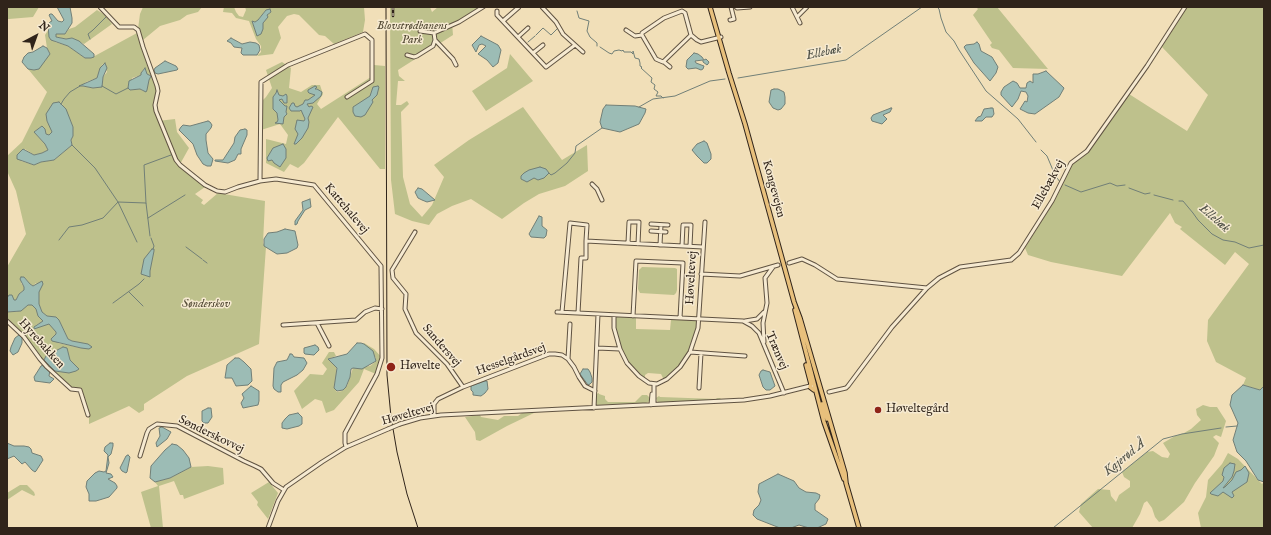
<!DOCTYPE html>
<html>
<head>
<meta charset="utf-8">
<style>
	body { margin:0 }
	#map { position:relative; width:1271px; height:535px; overflow:hidden; background:#f1dfb8; font-family:"IM FELL English",serif }
	canvas { display:block }
	.frame { position:absolute; inset:0; border:8px solid #30241a; pointer-events:none }
	.north { position:absolute; left:16px; top:16px; width:40px; height:40px; -webkit-text-stroke:3px #f6ead1; paint-order:stroke; rotate:41deg; font-size:11px; font-weight:700; line-height:16px; text-align:center; color:#30241a }
	.north::after { content:''; display:block; margin:auto; width:14px; height:18px; background:#30241a; clip-path:polygon(50% 0,100% 100%,50% 72%,0 100%) }
</style>
</head>
<body>
<div id="map">
<canvas width="1271" height="535"></canvas>
<div class="frame"></div>
<div class="north">N</div>
</div>
<script>
const context = document.querySelector('canvas').getContext('2d');
context.lineJoin = 'round';
function fillPath(path, color) {
  context.fillStyle = color;
  context.fill(path, 'evenodd');
}
function shape(rows) {
  const path = new Path2D();
  for (const r of rows) {
    path.moveTo(r[0], r[1]);
    for (let i = 2; i < r.length; i += 2) path.lineTo(r[i], r[i + 1]);
  }
  return path;
}
function trace(path, color, width, dash) {
  context.strokeStyle = color;
  context.lineWidth = width;
  context.lineCap = dash ? 'butt' : 'round';
  context.setLineDash(dash || []);
  context.stroke(path);
}
function drawText(font, color, halo, rows, align = 'center') {
  context.font = font + ' "IM FELL English",serif';
  context.lineWidth = 3;
  context.setLineDash([]);
  context.textBaseline = 'middle';
  context.strokeStyle = halo;
  context.fillStyle = color;
  for (const [text, x, y, turn = 0] of rows) {
    context.save();
    context.translate(x, y);
    context.rotate((+turn || 0) * Math.PI / 180);
    context.textAlign = isNaN(turn) ? turn : align;
    if (halo) context.strokeText(text, 0, 0);
    context.fillText(text, 0, 0);
    context.restore();
  }
}
const green = shape([
	[7,7,39,7,33,17,9,19,7,19],
	[143,7,202,7,198,12,187,15,180,20,160,26,143,40,138,29,140,14],
	[224,7,234,7,236,12,239,16,243,17,246,10,245,7,364,7,365,20,363,32,334,44,325,36,319,35,299,15,294,14,287,16,278,27,281,38,273,54,257,56,261,52,261,46,256,39,249,21,236,18,232,13,223,12],
	[266,10,271,12,267,15,263,23,263,29,255,30,252,21,255,22,258,20],
	[390,7,430,7,432,12,438,7,478,7,478,8,460,20,452,23,453,35,398,70,399,76,405,81,398,81,396,105,401,105,407,101,409,104,401,112,403,177,410,204,422,217,432,205,444,177,434,165,469,140,523,107,562,160,587,145,588,171,565,186,539,194,524,203,502,219,471,199,452,206,437,214,429,225,412,221,395,214,391,180],
	[976,7,997,7,1048,69,1013,68,999,50,992,48,990,45,992,43,973,15,978,9],
	[1187,7,1264,7,1264,386,1260,390,1243,385,1246,378,1216,362,1207,341,1208,320,1249,264,1235,252,1225,265,1180,229,1182,227,1175,223,1170,213,1122,276,1051,262,1028,255,1025,248,1057,196,1068,169,1074,162,1083,157,1129,94,1187,131,1208,95,1162,47],
	[97,10,105,15,112,24,84,44,72,38,66,39,56,37,55,36,56,34,65,34,69,29,75,27],
	[49,29,49,37,55,42,68,46,85,58,91,58,137,33,157,89,154,102,158,121,175,119,177,132,189,148,179,166,205,187,195,194,203,200,201,203,204,205,218,193,265,201,263,243,266,247,259,344,187,376,144,404,144,410,139,413,129,406,89,424,89,415,80,390,71,388,45,364,21,332,7,320,7,312,16,312,28,305,32,305,36,309,38,316,44,321,36,325,49,324,55,329,56,334,54,336,58,343,81,348,86,344,72,341,68,339,59,320,47,316,42,312,39,304,39,290,36,283,33,286,30,284,24,277,21,283,24,287,24,290,19,294,16,300,14,300,9,295,7,298,7,267,26,234,16,191,7,171,7,156,22,142,47,92,28,69,34,70,50,54,47,48,45,35],
	[103,64,107,72,103,77,102,86,93,88,83,86,86,82,97,78,100,68],
	[144,69,147,74,151,76,143,91,140,89,130,90,132,78,141,75,141,73],
	[59,102,62,104,69,118,73,127,73,136,71,140,72,145,54,160,41,162,34,165,21,161,25,149,34,155,42,153,48,150,45,144,34,132,42,126,46,134,49,135,53,132,47,121],
	[63,347,67,349,70,360,79,369,59,372,55,371,44,360,46,356],
	[510,54,533,81,486,111,472,91,507,68],
	[282,62,291,68,289,88,301,92,312,85,320,85,323,94,317,104,321,109,371,77,374,65,385,66,385,169,380,169,338,117,304,163,298,168,290,164,284,172,266,163,266,139,286,144,288,135,280,124,261,130,262,101,266,97,272,88,266,70],
	[642,267,675,268,677,269,677,290,676,293,674,295,640,293,638,289,639,270],
	[616,316,648,318,636,318,636,329,670,330,671,320,664,318,696,320,698,321,696,333,688,354,681,364,673,372,664,380,661,374,648,373,645,375,645,379,629,363,622,351,617,337,616,328],
	[364,343,374,349,383,359,376,374,364,369,359,382,334,410,326,413,322,401,315,399,302,409,294,391,310,374,323,375,327,369,322,363,329,352,334,352,336,356,328,359,336,367,337,372,334,388,337,392,342,391,347,386,353,368,370,366,375,362,376,358,369,349,363,346],
	[599,393,599,394,605,396,605,399,608,402,635,402,642,395,647,395,649,397,650,401,646,403,597,405,596,403,596,394],
	[659,396,660,397,716,399,717,398,720,398,721,399,658,403,656,398],
	[1203,405,1210,407,1217,407,1226,421,1221,437,1216,435,1213,437,1219,443,1214,456,1195,483,1184,502,1164,520,1159,522,1155,517,1152,508,1147,501,1144,503,1140,514,1132,528,1093,528,1079,512,1081,504,1098,489,1110,490,1111,496,1116,502,1119,495,1130,487,1130,481,1124,477,1122,472,1147,452,1153,451,1162,457,1168,458,1170,454,1163,443,1175,436,1184,433,1191,429,1201,420,1197,415,1196,409],
	[535,411,536,412,507,426,480,441,476,440,475,432,465,417,480,415,481,417,498,420,504,416,518,416,522,413],
	[1228,453,1238,459,1262,484,1264,482,1264,528,1201,528,1198,513,1206,497,1208,480,1222,464],
	[208,466,223,468,224,484,184,499,183,495,180,495,174,481,159,486,163,528,151,528,141,492,158,486,155,482,170,478,191,467],
	[269,482,278,493,268,519,257,505,258,502,251,493],
	[20,485,27,485,34,492,35,495,34,496,22,490,7,500,7,493]
]);
const water = shape([
	[57,7,70,7,72,18,72,23,65,34,56,34,56,37,66,39,72,38,79,41,94,54,94,57,91,58,85,58,68,46,51,40,49,37,48,24,50,22,52,21,49,15,50,14,52,14,58,21,62,22,64,20,57,7],
	[270,9,271,12,267,15,268,17,263,23,263,29,261,34,257,36,252,21,255,22,258,20,266,10,270,9],
	[481,36,498,45,501,50,498,63,493,67,487,60,478,54,486,46,482,44,479,45,476,52,472,45,481,36],
	[231,38,242,44,250,42,256,43,259,45,260,50,257,55,243,55,241,53,242,48,234,47,231,43,227,41,231,38],
	[977,42,979,44,981,51,992,57,998,67,996,73,990,81,974,63,964,47,966,45,974,44,977,42],
	[43,46,47,48,50,54,39,69,34,70,28,69,22,62,24,57,28,53,33,52,43,46],
	[694,53,698,54,702,57,704,60,706,59,709,62,708,64,707,65,703,62,703,60,695,61,696,63,704,66,703,69,701,70,696,68,688,69,686,67,687,60,694,53],
	[165,61,176,66,178,69,177,70,158,74,155,73,154,70,155,68,165,61],
	[105,63,107,68,103,77,102,87,93,88,83,86,79,86,97,78,100,68,105,63],
	[145,68,147,74,151,76,149,80,147,90,146,92,140,89,130,90,128,88,129,81,141,75,141,73,145,68],
	[1046,71,1064,88,1063,90,1059,97,1035,114,1028,113,1020,109,1025,101,1027,102,1028,96,1026,92,1021,91,1018,99,1012,107,1001,95,1001,92,1004,87,1013,81,1017,83,1020,88,1026,88,1027,83,1030,81,1033,83,1033,74,1038,74,1046,71],
	[315,86,317,87,315,89,317,89,322,92,321,96,313,103,307,104,309,107,311,106,313,107,308,118,309,122,308,128,302,138,296,144,294,144,298,134,295,129,297,120,304,121,305,119,301,110,300,111,291,111,289,108,292,103,294,103,295,106,297,107,303,104,305,100,308,100,315,95,309,93,308,92,308,90,315,86],
	[378,86,379,87,377,95,372,100,373,102,365,115,361,117,355,116,353,112,353,107,370,96,373,87,378,86],
	[774,89,778,89,784,92,785,97,785,104,781,109,778,110,773,108,769,102,771,90,774,89],
	[277,90,279,95,283,96,286,94,287,96,287,103,284,103,282,99,279,100,285,106,287,106,286,112,287,114,284,117,283,124,275,123,277,122,278,120,277,113,273,109,273,97,276,93,277,90],
	[59,102,66,109,73,127,73,136,71,140,72,145,54,160,41,162,34,165,17,159,17,155,23,149,34,155,42,153,48,150,45,144,34,132,42,126,45,129,46,134,49,135,52,132,47,121,46,114,53,103,59,102],
	[606,105,635,106,646,109,645,113,639,124,620,132,602,128,600,122,603,109,606,105],
	[891,108,892,108,890,112,883,115,887,119,882,124,872,121,871,118,873,115,891,108],
	[991,108,993,108,994,114,992,117,986,117,982,121,975,121,978,117,981,116,984,109,991,108],
	[208,121,210,122,212,125,211,128,206,134,206,140,208,153,213,159,211,166,207,166,203,164,197,155,193,144,179,130,181,127,183,125,190,126,208,121],
	[245,129,247,130,247,135,241,149,241,154,238,154,235,160,228,163,215,161,215,160,223,160,234,143,235,137,240,130,245,129],
	[704,141,707,143,711,154,711,159,707,163,704,163,697,156,692,150,697,144,704,141],
	[283,144,286,149,286,158,280,167,274,163,272,160,268,161,267,158,273,148,283,144],
	[540,167,546,169,549,173,544,178,538,180,534,178,527,182,521,179,521,176,524,173,529,170,540,167],
	[418,188,422,189,435,200,427,202,422,200,418,198,415,192,418,188],
	[310,199,311,207,305,210,298,221,297,224,295,225,295,221,303,210,302,202,310,199],
	[539,216,542,217,542,226,547,230,546,236,544,238,531,237,529,234,539,216],
	[285,229,295,231,298,245,297,248,287,253,277,254,264,246,264,239,268,233,277,232,285,229],
	[152,249,154,249,154,251,150,271,150,277,141,274,144,259,152,249],
	[21,277,24,277,30,284,33,286,42,281,43,284,39,292,39,304,42,312,47,316,56,317,59,320,68,339,72,341,88,344,92,347,89,349,81,348,52,341,51,339,56,334,56,332,49,324,34,329,34,327,43,321,38,316,36,309,32,305,28,305,21,311,7,312,7,298,9,295,12,295,14,300,16,300,19,294,24,290,24,287,20,279,21,277],
	[19,335,22,338,22,343,18,352,13,355,10,351,11,347,15,338,19,335],
	[357,343,361,343,364,344,373,351,376,361,362,369,353,368,351,369,350,377,346,387,343,390,337,391,334,388,337,368,328,359,347,354,357,343],
	[315,345,318,347,319,350,314,355,305,354,304,353,304,348,315,345],
	[63,347,67,348,70,360,79,369,76,371,69,373,55,371,44,360,46,356,63,347],
	[290,354,292,354,294,357,304,358,307,363,303,370,297,375,283,382,281,385,281,392,278,392,274,389,273,386,274,368,277,362,287,360,290,354],
	[235,358,239,358,244,362,251,369,252,381,248,385,236,386,232,378,225,378,227,365,235,358],
	[43,365,50,370,49,376,54,379,50,383,35,381,34,377,41,366,43,365],
	[583,369,588,369,590,372,592,378,592,382,590,384,588,385,580,374,583,369],
	[763,370,770,372,775,386,770,390,766,390,763,387,759,375,761,371,763,370],
	[485,381,487,381,488,389,485,393,481,396,473,395,473,392,471,390,471,386,485,381],
	[1243,385,1260,390,1264,386,1264,482,1258,480,1246,461,1237,452,1233,440,1238,423,1230,405,1232,395,1243,385],
	[251,386,259,391,259,401,258,405,243,408,241,403,244,398,242,394,251,386],
	[208,408,211,408,212,417,208,423,204,423,202,421,202,411,208,408],
	[298,413,302,417,302,424,299,426,287,429,282,428,282,423,285,419,289,415,298,413],
	[162,427,171,432,167,439,157,447,156,443,160,436,159,428,162,427],
	[7,443,14,446,24,446,29,447,31,449,32,453,41,456,43,460,36,471,35,472,32,470,25,462,22,464,14,456,7,459,7,443],
	[110,443,113,443,113,446,111,454,108,457,109,463,106,473,111,474,113,477,108,479,115,483,117,486,117,488,109,497,96,501,89,501,89,494,86,487,87,481,95,473,99,471,104,472,106,471,108,455,104,451,105,447,110,443],
	[172,444,177,445,183,450,189,458,191,467,170,478,155,482,150,478,151,466,165,450,172,444],
	[128,455,130,457,127,472,126,473,122,471,120,468,126,456,128,455],
	[1230,463,1235,464,1234,471,1232,477,1223,488,1225,487,1232,480,1236,472,1241,470,1245,466,1249,473,1247,482,1232,492,1234,496,1232,498,1223,492,1218,496,1211,494,1210,493,1223,481,1224,477,1222,475,1224,468,1230,463],
	[778,474,794,481,799,488,806,492,816,493,820,495,819,499,815,504,815,510,828,519,826,524,817,528,809,528,799,525,791,528,780,528,757,519,753,515,754,510,759,505,761,500,758,492,759,484,778,474]
]);
const stream = shape([
	[937,7,939,9,941,18,946,32,954,41,959,50,986,91,1018,119,1036,142],
	[577,11,579,18,589,21,587,31,590,37,597,43,597,46],
	[536,35,543,28,551,35,557,29],
	[90,39,88,34,93,30,106,17],
	[528,42,535,36],
	[600,47,609,53,612,54,614,51,619,50,622,51,623,50,624,52,631,52,633,54,633,51,635,58,639,59,640,63,640,66,642,67,641,68,652,78,651,82,655,85,654,89,658,92,656,96,661,96,663,98],
	[738,78,846,60,922,7],
	[102,86,116,94,128,88],
	[61,104,64,99,70,92,80,86],
	[639,107,653,99,675,96,710,81,725,79],
	[72,145,95,168,118,202,137,242],
	[1041,150,1047,156,1055,175,1060,182],
	[549,173,551,175,555,173,567,163,575,153,576,146,602,128],
	[1065,185,1081,192,1110,183,1117,186,1125,185],
	[1129,188,1145,194,1150,193],
	[1154,195,1173,200],
	[1179,201,1183,201,1193,213,1198,220,1212,234,1223,240,1235,242,1249,248,1264,245],
	[146,203,144,165,171,155],
	[148,218,185,195],
	[151,238,154,246,153,249],
	[59,240,69,227,82,225,103,218,118,202,146,203,150,236],
	[186,247,202,259],
	[203,260,207,263],
	[129,292,143,306],
	[113,303,139,284,144,279],
	[1226,427,1237,426],
	[1053,528,1163,439,1182,434,1221,428]
]);
const minor = shape([
	[100,7,119,27,134,27,138,30,143,47,157,86,158,91,155,105,156,111,176,160,180,165,205,185,217,191,225,192,238,187,260,181,276,179,314,185,381,266,382,358,377,374,345,433,345,443,346,447],
	[542,7,556,22,563,34,583,52],
	[736,7,737,8,750,7],
	[792,7,800,23],
	[497,11,497,15,546,67,575,45],
	[797,17,807,7],
	[730,20,734,19,731,7],
	[503,21,519,7],
	[626,30,635,36,642,35],
	[420,31,434,33],
	[691,35,663,62,656,59,642,35,642,33,664,18,682,11,685,13,691,35,697,40,701,42,721,37],
	[518,37,528,28],
	[435,40,453,59,456,65],
	[533,53,543,45],
	[407,55,414,57,417,56,433,46,435,40,434,33,459,22,483,7],
	[664,62,670,67],
	[260,181,261,82,288,65,365,34,372,40,372,81,347,97],
	[592,184,597,189,602,200],
	[651,224,668,225],
	[651,231,666,232],
	[415,232,392,270,393,278,406,294,405,309,416,333,447,364,463,387],
	[628,243,629,222,639,222,638,244],
	[660,245,661,225],
	[682,246,683,225,691,225,690,246],
	[789,263,802,259,815,265,837,279,927,288,939,278,960,267,1011,260,1019,253,1052,201,1071,163,1087,151,1147,66,1185,7],
	[701,274,740,276,778,265],
	[557,312,743,321,752,326,759,333,784,393],
	[562,312,570,223,587,225,586,241,703,247],
	[578,313,581,258,586,258,586,241],
	[614,315,614,328,620,349,627,363,639,376,649,383,657,384,667,379,680,367,690,352,698,328,705,222],
	[633,316,636,261,683,263,680,318],
	[7,321,24,337,40,359,47,367,71,389,80,390,88,415],
	[745,321,757,319,764,312],
	[317,323,329,346],
	[283,325,356,320,365,312,375,308,382,309],
	[764,342,763,323,767,303,765,278,773,267],
	[597,348,620,349],
	[690,352,745,356],
	[568,359,570,324],
	[654,385,654,404],
	[699,388,701,353],
	[829,392,846,388,848,386,892,327,927,288],
	[651,405,652,394],
	[594,408,598,314],
	[434,416,434,404,438,399,463,387,549,354,555,354,562,355,568,359,574,367,579,377,585,386,595,391],
	[400,424,420,418,441,415,744,400,770,396,814,385],
	[140,456,147,433,149,429,157,424,177,426,244,461,255,466,261,469,273,483,284,490],
	[268,528,278,501,286,487,322,462,346,447,388,429]
]);
const major = shape([
	[710,7,729,73,745,124,794,302,800,318,845,473,846,483,859,528],
	[795,310,824,422,844,479],
	[806,365,811,384,810,387,814,390],
	[822,404,827,419]
]);
const tram = shape([
	[386,7,387,375,391,417,397,452,407,494,418,528]
]);
const rail = shape([
	[393,7,393,16]
]);
const minorBridge = shape([
	[388,429,400,424]
]);
const markers = [
	[391,367,5,"#8f2418"],
	[878,410,4,"#8f2418"]
];
const parkNames = [
	["Blovstrødbanens",412,27],
	["Park",412,41],
	["Sønderskov",206,305]
];
const streetNames = [
	["Ellebækvej",1049,185,-61],
	["Kongevejen",773,189,75],
	["Kattehalevej",346,209,50],
	["Høveltevej",692,278,-87],
	["Hyrebakken",41,344,48],
	["Sandersvej",441,346,49],
	["Trænvej",776,351,67],
	["Hesselgårdsvej",511,360,-20],
	["Høveltevej",408,415,-16],
	["Sønderskovvej",211,435,26]
];
const poiNames = [
	["Høvelte",400,367],
	["Høveltegård",886,410]
];
const waterNames = [
	["Ellebæk",824,53,-12],
	["Ellebæk",1214,219,41],
	["Kajerød Å",1125,458,-39]
];
fillPath(green, '#bec18c');
fillPath(water, '#9cbcb5');
trace(water, '#717f77', 1);
trace(stream, '#717f77', 1);
trace(minor, '#605342', 5);
trace(major, '#30241a', 5.5);
trace(minor, '#f6ead1', 3);
trace(major, '#e8c07c', 3.5);
trace(tram, '#30241a', 1);
trace(rail, '#30241a', 2.5);
trace(rail, '#f6ead1', 1, [3]);
trace(minorBridge, '#605342', 5, []);
trace(minorBridge, '#f6ead1', 3);
for (const [x, y, r, color] of markers) {
  const dot = new Path2D();
  dot.arc(x, y, r, 0, 2 * Math.PI);
  context.fillStyle = color;
  context.fill(dot);
  trace(dot, '#f6ead1', 1.5);
}
drawText('italic 12px', '#544b36', '#f6ead1', parkNames);
drawText('12px', '#30241a', '#f6ead1', streetNames);
drawText('12px', '#30241a', '#f6ead1', poiNames, 'left');
drawText('italic 13px', '#505248', '#f6ead1', waterNames);
</script>
</body>
</html>
